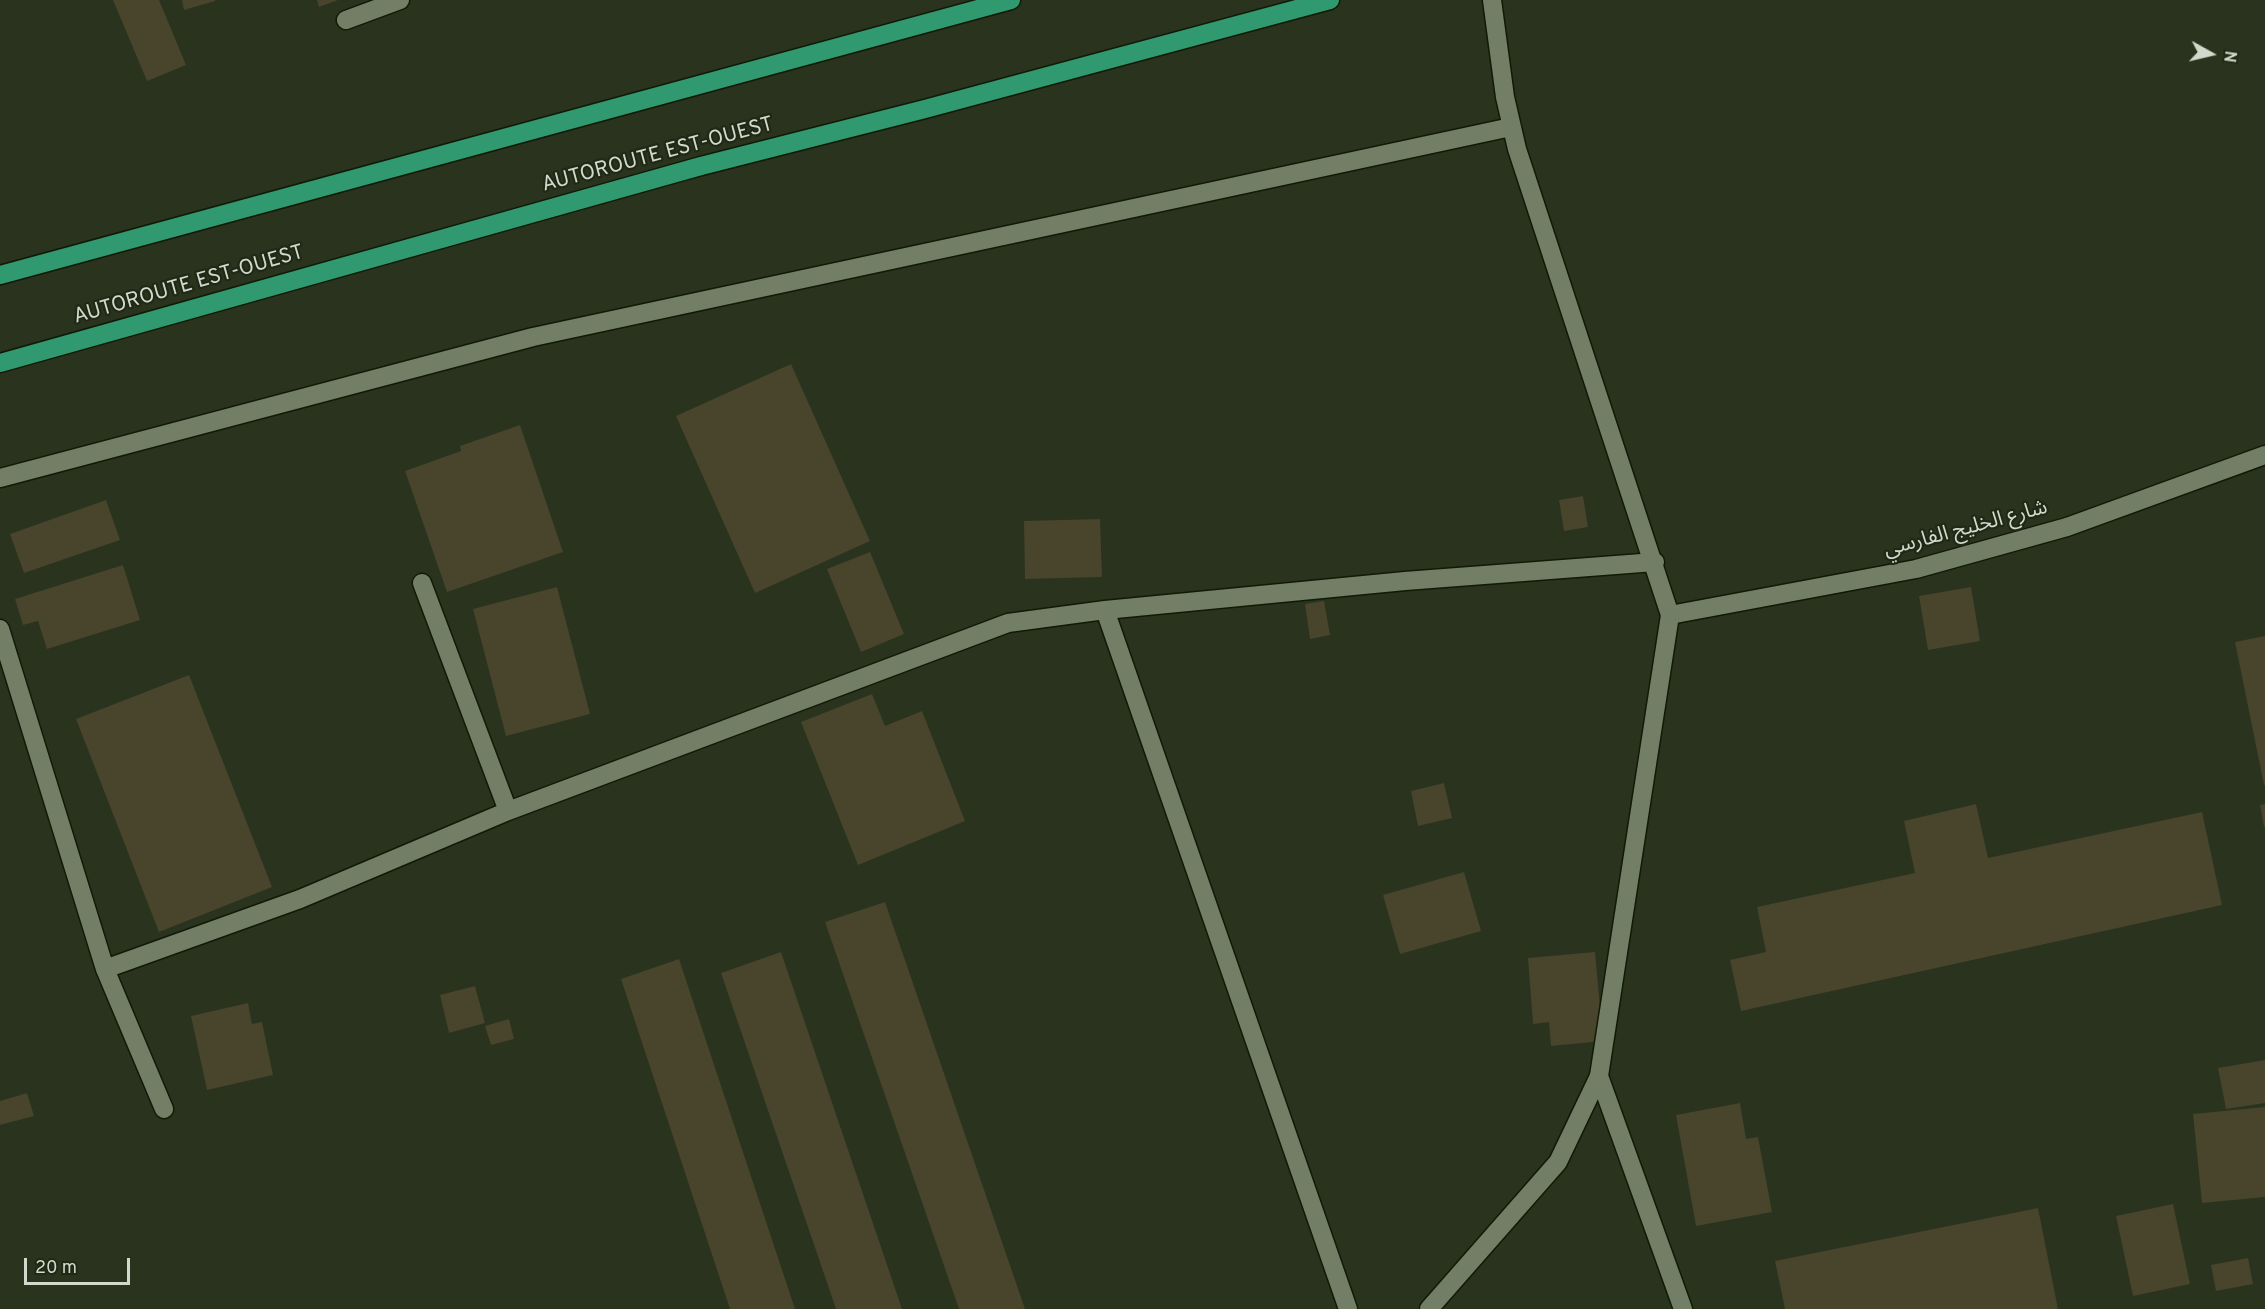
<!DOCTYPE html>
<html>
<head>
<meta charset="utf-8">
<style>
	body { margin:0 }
	#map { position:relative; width:2265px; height:1309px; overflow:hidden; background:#29331e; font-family:Overpass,sans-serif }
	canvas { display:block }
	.north { position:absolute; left:2181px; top:24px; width:60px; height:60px; -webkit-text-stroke:4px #1f2915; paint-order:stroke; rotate:98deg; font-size:16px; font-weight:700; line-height:24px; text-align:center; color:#d2d9cc }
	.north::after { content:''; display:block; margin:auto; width:21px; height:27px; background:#d2d9cc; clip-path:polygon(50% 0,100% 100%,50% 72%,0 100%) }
	.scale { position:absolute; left:24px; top:1258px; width:106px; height:27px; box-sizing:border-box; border:3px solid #d2d9cc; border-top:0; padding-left:8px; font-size:18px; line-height:21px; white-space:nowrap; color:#d2d9cc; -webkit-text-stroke:4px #1f2915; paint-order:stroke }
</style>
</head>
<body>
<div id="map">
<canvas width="2265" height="1309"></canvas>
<div class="north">N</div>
<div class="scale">20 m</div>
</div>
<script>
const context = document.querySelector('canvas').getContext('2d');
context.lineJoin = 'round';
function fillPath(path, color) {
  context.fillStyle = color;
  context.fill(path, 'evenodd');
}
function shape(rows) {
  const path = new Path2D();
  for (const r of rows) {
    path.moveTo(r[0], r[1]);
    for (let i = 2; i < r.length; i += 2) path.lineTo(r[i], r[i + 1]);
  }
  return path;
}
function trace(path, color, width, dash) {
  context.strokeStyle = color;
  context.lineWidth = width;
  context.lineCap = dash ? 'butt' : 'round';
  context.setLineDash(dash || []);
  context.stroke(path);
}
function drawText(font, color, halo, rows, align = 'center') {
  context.font = font + ' Overpass,"Noto Sans Arabic",sans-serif';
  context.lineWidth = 4.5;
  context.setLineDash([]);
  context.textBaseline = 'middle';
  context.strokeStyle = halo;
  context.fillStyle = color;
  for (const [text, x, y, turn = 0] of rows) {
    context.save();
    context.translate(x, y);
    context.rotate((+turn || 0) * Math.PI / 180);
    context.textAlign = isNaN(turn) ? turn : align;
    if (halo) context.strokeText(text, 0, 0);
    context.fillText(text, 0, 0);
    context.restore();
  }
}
const building = shape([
	[113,0,159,0,186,65,147,81],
	[182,0,215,0,215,1,184,10],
	[317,0,338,0,319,7],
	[791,364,870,541,755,593,676,416],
	[520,425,563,552,447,592,405,471,461,451,460,446],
	[1583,496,1588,527,1564,531,1559,500],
	[106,500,120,540,24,573,10,534],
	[1100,519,1102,577,1025,579,1024,521],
	[870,552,904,634,861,652,827,569],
	[123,565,140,620,47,649,38,621,23,625,15,599],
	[557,587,590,714,506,736,473,609],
	[1971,587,1980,641,1928,650,1919,596],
	[1324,601,1330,635,1310,639,1305,604],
	[2265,636,2265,785,2264,785,2235,642],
	[189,675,272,887,159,932,76,719],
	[872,694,885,726,922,711,965,821,858,865,801,722],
	[1444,783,1452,818,1418,826,1411,791],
	[1976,804,1988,858,2202,812,2222,905,1741,1011,1730,960,1766,952,1757,907,1915,873,1904,821],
	[2265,804,2265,827,2264,827,2260,805],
	[1464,872,1481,931,1400,954,1383,895],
	[885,902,1025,1309,959,1309,825,922],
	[781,952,902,1309,836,1309,721,973],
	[1595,952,1603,1041,1551,1046,1549,1022,1533,1024,1528,958],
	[679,959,795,1309,730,1309,621,979],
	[475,986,485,1023,449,1033,440,995],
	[248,1003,252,1024,262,1022,273,1075,207,1090,191,1016],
	[509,1019,514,1039,491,1045,485,1026],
	[2265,1060,2265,1103,2226,1109,2218,1068],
	[27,1093,34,1116,0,1125,0,1101],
	[1740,1103,1746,1139,1758,1137,1772,1212,1696,1226,1676,1115],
	[2265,1107,2265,1197,2202,1203,2193,1114],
	[2173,1204,2190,1284,2133,1296,2116,1216],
	[2038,1208,2058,1309,1785,1309,1775,1261],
	[2248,1258,2253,1284,2216,1291,2211,1265]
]);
const street = shape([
	[346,20,400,0],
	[0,478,533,337,1511,127],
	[422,583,508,811],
	[1105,610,1348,1309],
	[1670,615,1916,569,2067,527,2265,455],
	[0,629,105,969,164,1109],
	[105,969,300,899,508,811,1008,623,1105,610,1405,581,1655,562],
	[1429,1309,1558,1162,1599,1076]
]);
const secondary = shape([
	[1492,0,1505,97,1517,149,1670,615,1599,1076,1683,1309]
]);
const highway = shape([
	[0,275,1011,0],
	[0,363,701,166,925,109,1330,0]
]);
const streetNames = [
	["AUTOROUTE EST-OUEST",658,156,-15],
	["AUTOROUTE EST-OUEST",189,286,-16],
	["شارع الخليج الفارسي",1966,530,-15]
];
fillPath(building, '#49442c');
trace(street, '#111a07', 21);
trace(secondary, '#111a07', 21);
trace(highway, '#111a07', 21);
trace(street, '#727e66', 18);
trace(secondary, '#727e66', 18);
trace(highway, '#30996f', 18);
drawText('21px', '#d2d9cc', '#1f2915', streetNames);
</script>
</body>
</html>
